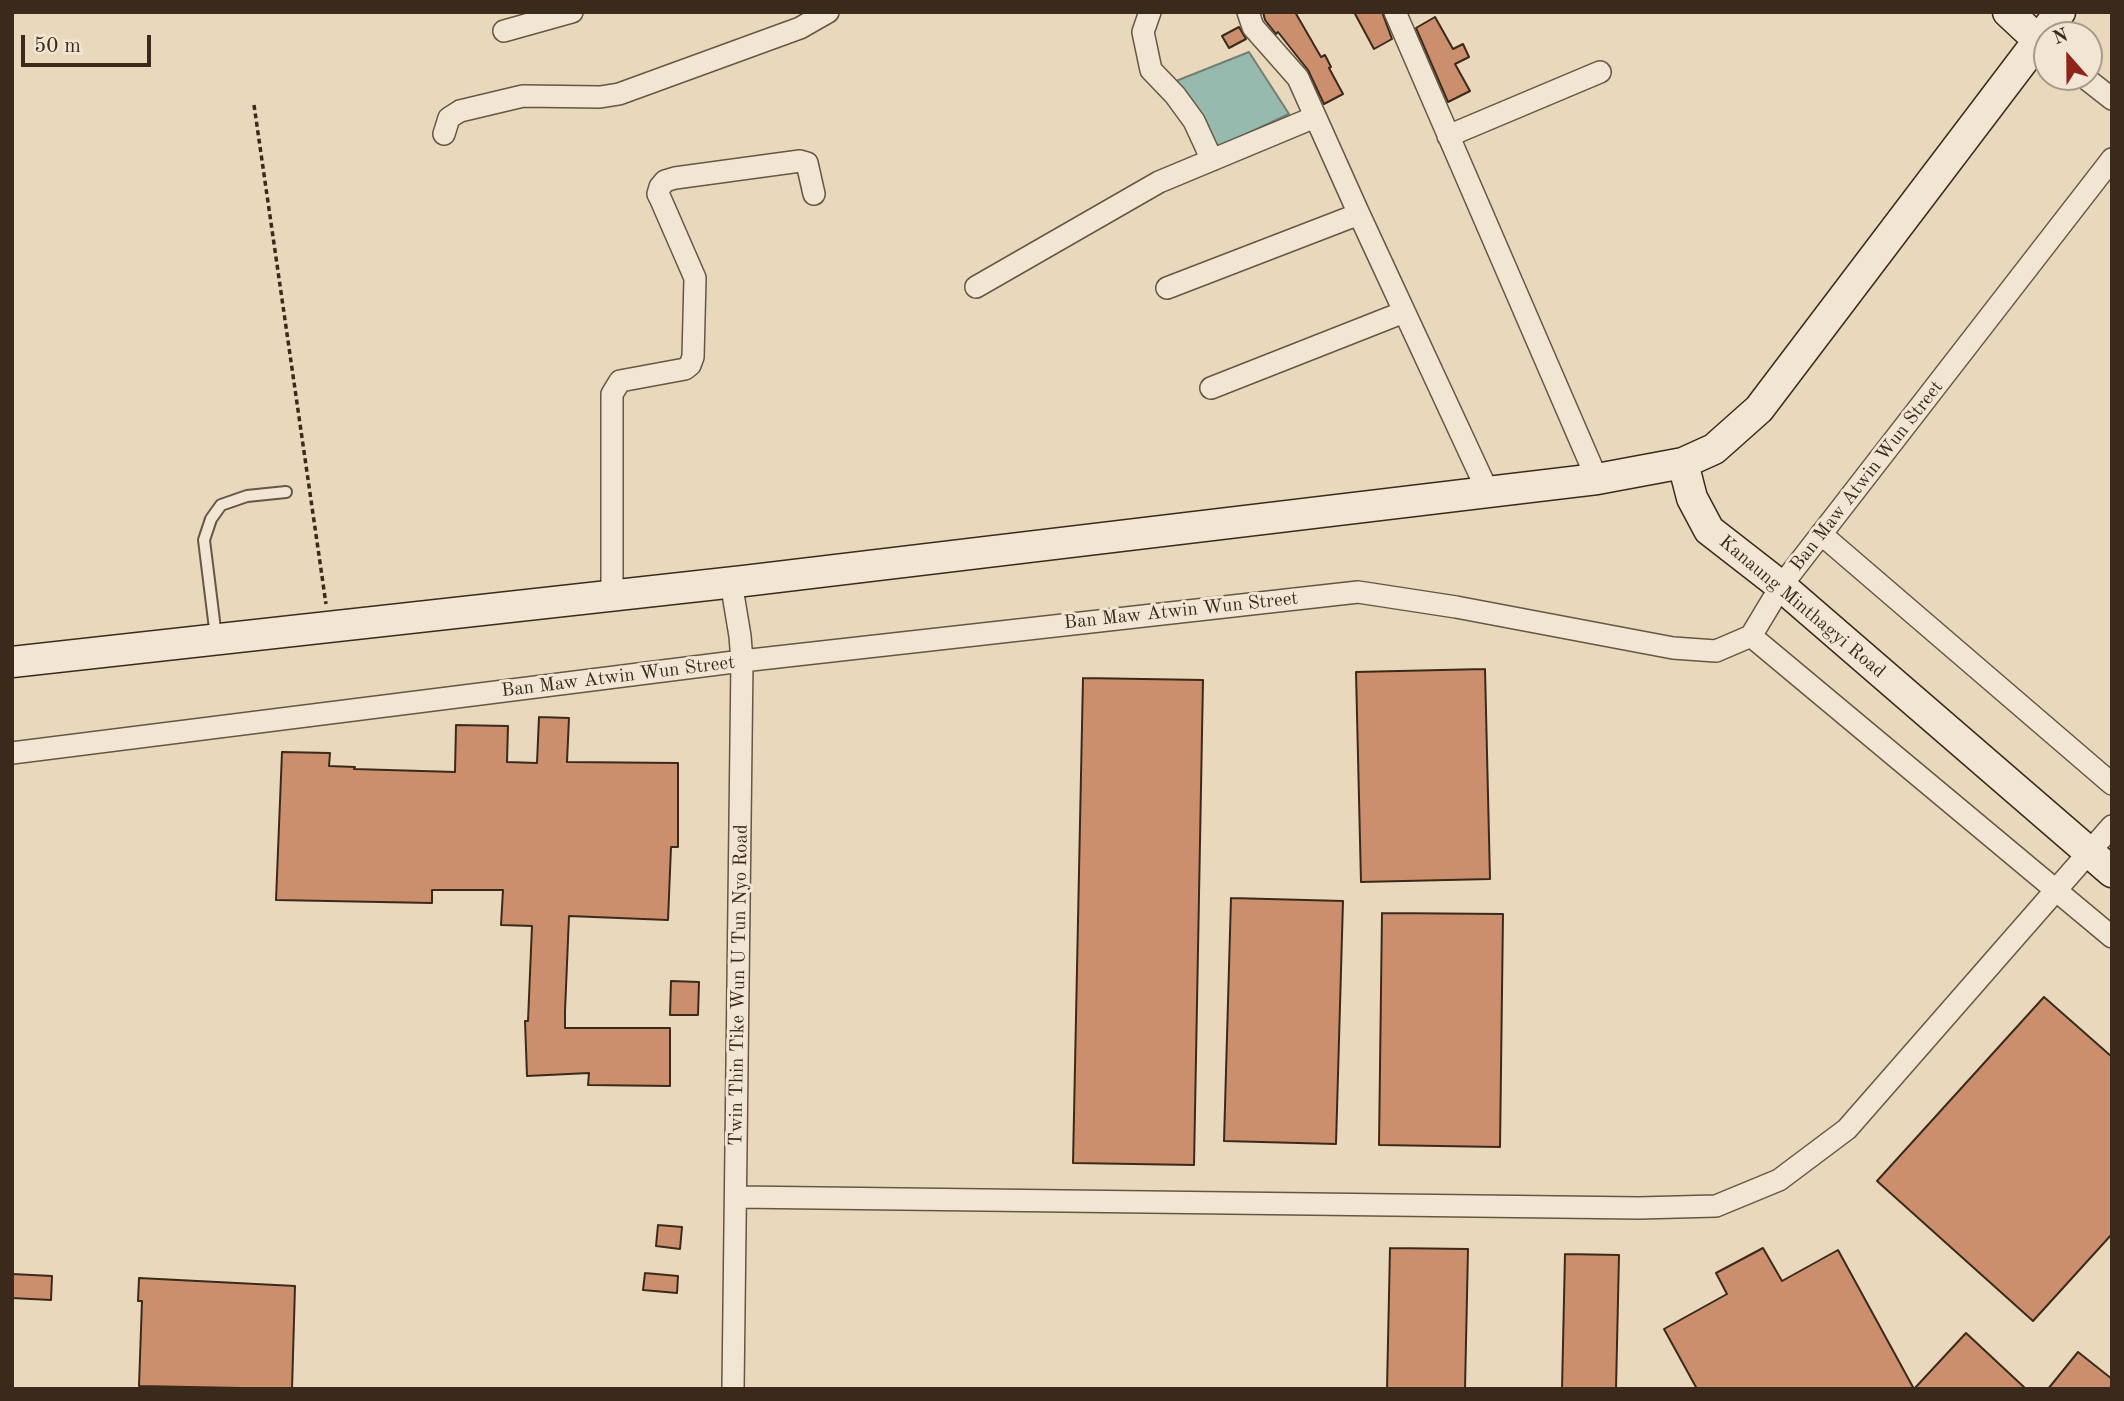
<!DOCTYPE html>
<html>
<head>
<meta charset="utf-8">
<style>
	body { margin:0 }
	#map { position:relative; width:2124px; height:1401px; overflow:hidden; background:#e9d8bb; font-family:"Old Standard TT",serif }
	canvas { display:block }
	.frame { position:absolute; inset:0; border:14px solid #3b2a1b; pointer-events:none }
	.north { position:absolute; left:2033px; top:21px; width:70px; height:70px; box-sizing:border-box; background:#f1e6d3; border:2px solid #a89b89; border-radius:50%; rotate:339deg; font-size:19px; font-weight:700; line-height:28px; text-align:center; color:#3b2a1b }
	.north::after { content:''; display:block; margin:auto; width:24px; height:32px; background:#8f2418; clip-path:polygon(50% 0,100% 100%,50% 72%,0 100%) }
	.scale { position:absolute; left:21px; top:35px; width:130px; height:32px; box-sizing:border-box; border:4px solid #3b2a1b; border-top:0; padding-left:9px; font-size:21px; line-height:24px; white-space:nowrap; color:#3b2a1b; -webkit-text-stroke:5px #f1e6d3; paint-order:stroke }
</style>
</head>
<body>
<div id="map">
<canvas width="2124" height="1401"></canvas>
<div class="frame"></div>
<div class="north">N</div>
<div class="scale">50 m</div>
</div>
<script>
const context = document.querySelector('canvas').getContext('2d');
context.lineJoin = 'round';
function fillPath(path, color) {
  context.fillStyle = color;
  context.fill(path, 'evenodd');
}
function shape(rows) {
  const path = new Path2D();
  for (const r of rows) {
    path.moveTo(r[0], r[1]);
    for (let i = 2; i < r.length; i += 2) path.lineTo(r[i], r[i + 1]);
  }
  return path;
}
function trace(path, color, width, dash) {
  context.strokeStyle = color;
  context.lineWidth = width;
  context.lineCap = dash ? 'butt' : 'round';
  context.setLineDash(dash || []);
  context.stroke(path);
}
function drawText(font, color, halo, rows, align = 'center') {
  context.font = font + ' "Old Standard TT",serif';
  context.lineWidth = 6;
  context.setLineDash([]);
  context.textBaseline = 'middle';
  context.strokeStyle = halo;
  context.fillStyle = color;
  for (const [text, x, y, turn = 0] of rows) {
    context.save();
    context.translate(x, y);
    context.rotate((+turn || 0) * Math.PI / 180);
    context.textAlign = isNaN(turn) ? turn : align;
    if (halo) context.strokeText(text, 0, 0);
    context.fillText(text, 0, 0);
    context.restore();
  }
}
const water = shape([
	[1249,52,1289,114,1216,148,1176,81,1249,52]
]);
const building = shape([
	[1263,12,1295,12,1321,57,1325,55,1331,67,1329,68,1343,94,1324,104,1308,70,1278,32,1276,34,1265,20,1263,12],
	[1354,12,1382,12,1392,39,1374,49,1354,12],
	[1435,17,1453,49,1463,44,1469,57,1455,64,1470,91,1448,102,1416,28,1435,17],
	[1239,27,1246,39,1229,48,1222,36,1239,27],
	[1485,669,1490,879,1361,882,1356,672,1485,669],
	[1083,678,1203,680,1194,1165,1073,1163,1083,678],
	[539,717,569,718,567,762,678,763,678,847,671,847,668,920,569,916,565,1011,565,1028,670,1028,670,1086,588,1085,589,1073,527,1076,525,1021,528,1021,532,926,501,925,503,890,432,890,432,903,276,900,282,752,330,753,329,766,355,767,354,769,455,772,456,725,508,726,507,762,537,763,539,717],
	[1231,898,1343,901,1336,1144,1224,1141,1231,898],
	[1382,913,1503,914,1500,1147,1379,1145,1382,913],
	[671,981,699,982,698,1015,670,1015,671,981],
	[2044,997,2112,1057,2112,1234,2033,1321,1877,1181,2044,997],
	[658,1225,682,1227,680,1249,656,1246,658,1225],
	[1390,1248,1468,1249,1465,1389,1387,1389,1390,1248],
	[1763,1248,1782,1281,1838,1250,1914,1389,1966,1333,2026,1389,1697,1389,1664,1329,1727,1294,1716,1273,1763,1248],
	[1565,1254,1619,1255,1616,1389,1562,1389,1565,1254],
	[645,1273,678,1276,677,1293,643,1290,645,1273],
	[12,1274,52,1276,51,1300,12,1298,12,1274],
	[139,1278,295,1286,292,1389,139,1386,142,1301,138,1301,139,1278],
	[2078,1352,2112,1379,2112,1389,2048,1389,2078,1352]
]);
const path = shape([
	[254,105,326,604]
]);
const lane = shape([
	[216,637,204,540,211,519,221,505,247,496,286,492]
]);
const street = shape([
	[1150,12,1143,32,1151,70,1175,95,1194,121,1212,160],
	[1248,12,1253,27,1298,78,1359,214,1488,492],
	[1395,12,1597,479],
	[504,31,572,12],
	[2084,77,2112,99],
	[444,134,449,118,460,111,523,96,600,97,619,94,800,28,828,12],
	[1448,136,1600,72],
	[976,287,1159,182,1315,117],
	[1167,288,1359,214],
	[1211,388,1404,312],
	[1821,534,2112,784],
	[731,582,740,636,742,661,733,1389],
	[612,595,612,394,620,381,685,369,690,365,693,357,695,278,661,200,658,194,660,187,665,181,675,178,800,161,807,163,814,194],
	[1751,636,2112,937],
	[12,753,742,661,1358,592,1456,607,1673,648,1716,651,1751,636,1781,586,2112,159],
	[737,1197,1639,1208,1716,1206,1779,1180,1847,1129,2112,826]
]);
const secondary = shape([
	[2008,12,2038,40],
	[1683,463,1692,498,1709,530,1781,586,2112,872],
	[12,662,744,581,1488,492,1597,479,1683,463,1714,449,1759,409,2060,12]
]);
const streetNames = [
	["Ban Maw Atwin Wun Street",1867,476,-52],
	["Kanaung Minthagyi Road",1802,607,40],
	["Ban Maw Atwin Wun Street",1181,611,-6],
	["Ban Maw Atwin Wun Street",618,677,-7],
	["Twin Thin Tike Wun U Tun Nyo Road",739,985,-89]
];
fillPath(water, '#97baaf');
trace(water, '#728074', 2);
fillPath(building, '#cc8f6e');
trace(building, '#3b2a1b', 2);
trace(lane, '#665643', 14);
trace(street, '#665643', 24);
trace(secondary, '#3b2a1b', 33);
trace(path, '#3b2a1b', 3.5, [5, 3.5]);
trace(lane, '#f1e6d3', 10);
trace(street, '#f1e6d3', 21);
trace(secondary, '#f1e6d3', 30);
drawText('19px', '#3b2a1b', '#f1e6d3', streetNames);
</script>
</body>
</html>
